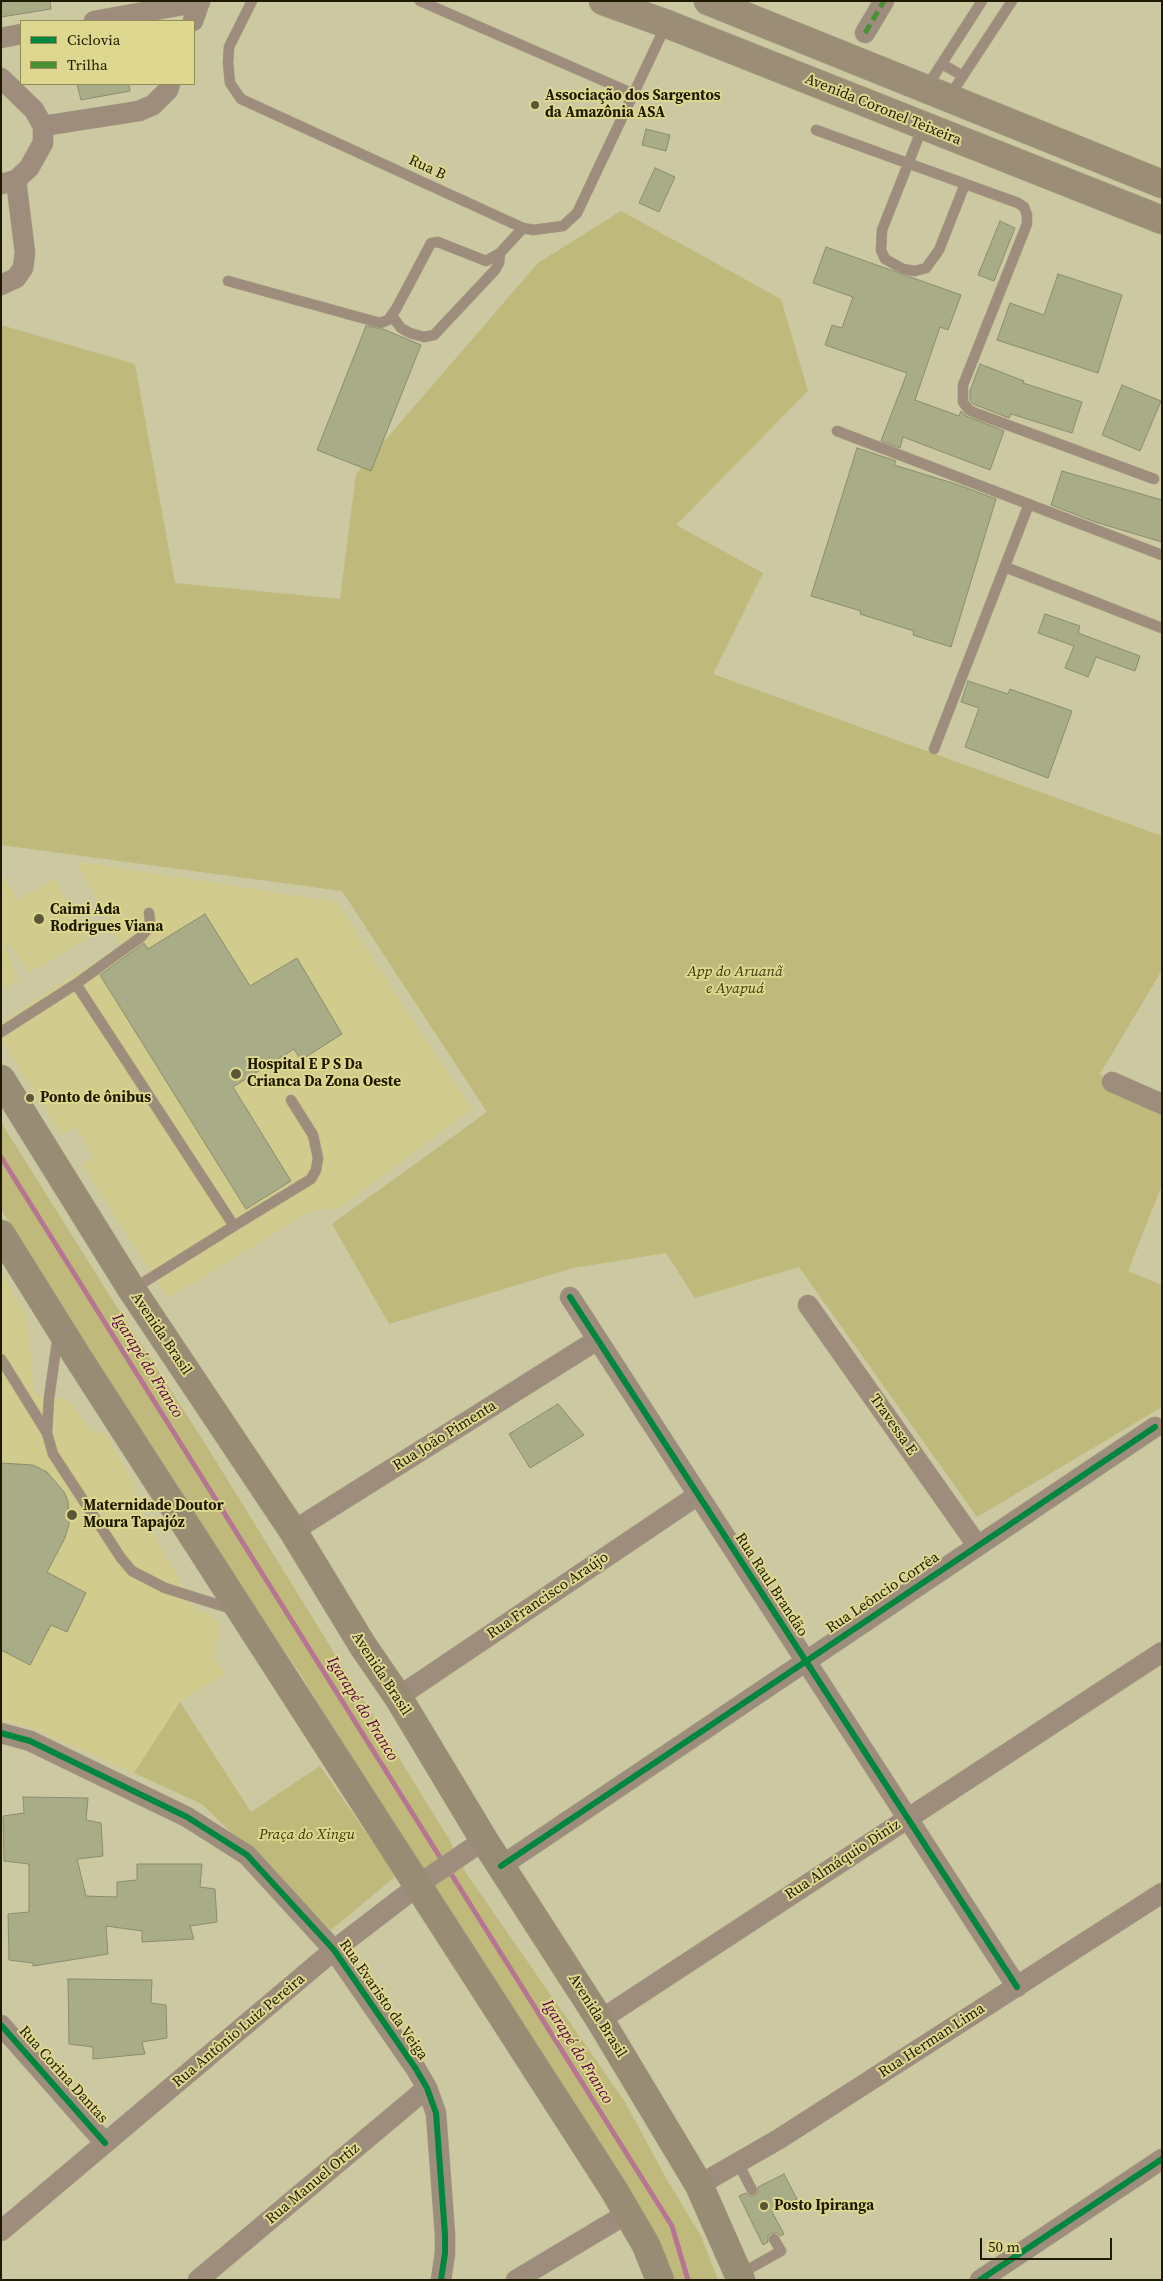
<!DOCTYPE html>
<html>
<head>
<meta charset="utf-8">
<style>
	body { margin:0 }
	#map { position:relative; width:1163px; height:2281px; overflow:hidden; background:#ccc8a1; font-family:"Source Serif 4",serif }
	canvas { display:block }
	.frame { position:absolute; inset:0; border:2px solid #1d1a00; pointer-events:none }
	.legend { position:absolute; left:20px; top:20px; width:175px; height:65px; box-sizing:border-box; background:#ded78f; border:1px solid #918b56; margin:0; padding:6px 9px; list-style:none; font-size:15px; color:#1d1a00 }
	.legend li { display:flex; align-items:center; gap:10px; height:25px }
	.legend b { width:25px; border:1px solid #918b56 }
	.scale { position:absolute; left:980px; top:2238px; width:132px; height:22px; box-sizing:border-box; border:2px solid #1d1a00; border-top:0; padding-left:6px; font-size:15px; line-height:18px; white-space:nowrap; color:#1d1a00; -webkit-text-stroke:4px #ded78f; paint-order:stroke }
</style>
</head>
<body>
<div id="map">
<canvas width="1163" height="2281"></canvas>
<div class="frame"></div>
<ul class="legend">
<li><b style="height:6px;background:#00873e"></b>Ciclovia</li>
<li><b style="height:6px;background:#499135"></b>Trilha</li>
</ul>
<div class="scale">50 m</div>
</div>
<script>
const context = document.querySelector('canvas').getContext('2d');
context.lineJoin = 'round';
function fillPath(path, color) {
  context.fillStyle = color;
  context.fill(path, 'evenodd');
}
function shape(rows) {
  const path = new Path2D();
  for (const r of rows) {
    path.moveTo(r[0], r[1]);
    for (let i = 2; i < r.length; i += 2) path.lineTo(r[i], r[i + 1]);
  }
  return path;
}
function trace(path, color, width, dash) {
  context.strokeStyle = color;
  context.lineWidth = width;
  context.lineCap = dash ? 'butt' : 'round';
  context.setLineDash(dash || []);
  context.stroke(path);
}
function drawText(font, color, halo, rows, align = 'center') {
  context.font = font + ' "Source Serif 4",serif';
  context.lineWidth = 4;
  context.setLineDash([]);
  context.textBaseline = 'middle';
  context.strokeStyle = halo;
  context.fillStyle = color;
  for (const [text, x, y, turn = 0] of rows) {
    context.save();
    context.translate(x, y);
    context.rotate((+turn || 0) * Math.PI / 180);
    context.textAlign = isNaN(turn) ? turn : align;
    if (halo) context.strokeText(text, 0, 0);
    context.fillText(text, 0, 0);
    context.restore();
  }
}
const built = shape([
	[76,861,336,902,472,1109,340,1208,311,1211,168,1298,82,1165,94,1157,76,1127,61,1135,1,1039,1,1022,121,945],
	[1,872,19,900,54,878,88,939,28,973,11,946,6,948,19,979,1,990],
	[1,1270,26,1316,35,1396,68,1399,91,1431,104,1432,135,1484,134,1497,152,1532,197,1611,211,1614,220,1626,220,1635,213,1655,225,1673,180,1702,134,1773,34,1729,1,1720]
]);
const green = shape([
	[621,211,781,299,808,391,676,525,763,573,713,674,1162,836,1162,970,1100,1074,1162,1112,1162,1185,1128,1271,1162,1285,1162,1407,977,1517,799,1267,695,1298,666,1253,573,1268,389,1324,332,1224,487,1112,342,891,1,845,1,325,135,364,175,583,340,599,356,474,538,263],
	[1,1122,115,1304,206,1445,449,1839,466,1873,625,2102,667,2180,701,2236,718,2280,669,2280,347,1758,303,1678,184,1502,75,1328,1,1209],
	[180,1702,251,1812,320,1766,396,1876,331,1930,202,1804,134,1773]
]);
const stream = shape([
	[1,1157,443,1862],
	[448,1869,672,2226,688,2280]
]);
const building = shape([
	[1,1,50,1,51,9,1,17,1,1],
	[77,84,129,84,130,91,81,100,77,84],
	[646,129,670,135,666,151,642,145,646,129],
	[655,168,675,177,659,212,639,203,655,168],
	[1000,221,1015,228,994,281,978,275,1000,221],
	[826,247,961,295,948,330,940,327,915,400,959,416,961,411,966,416,1004,431,990,470,903,437,900,448,881,441,907,373,825,345,832,325,842,328,853,297,813,283,826,247],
	[1058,274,1122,295,1098,373,997,340,1010,303,1044,315,1058,274],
	[366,326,383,329,421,345,371,471,317,450,366,326],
	[980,364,1024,381,1023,383,1082,402,1072,433,1011,414,1009,418,973,404,970,400,970,391,980,364],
	[1122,385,1161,401,1140,451,1102,435,1122,385],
	[857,448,896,461,894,465,956,484,996,499,951,647,913,635,914,631,860,614,861,611,811,596,857,448],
	[1062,471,1162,500,1162,542,1095,522,1051,505,1062,471],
	[1045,614,1080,626,1078,633,1140,656,1135,671,1096,657,1088,677,1065,668,1074,646,1038,633,1045,614],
	[968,681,1008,694,1010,689,1072,711,1048,778,965,747,979,708,961,702,968,681],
	[205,914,250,986,297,958,342,1034,301,1060,294,1049,233,1087,291,1181,246,1209,100,975,144,943,148,949,205,914],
	[558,1404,584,1435,530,1468,509,1434,558,1404],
	[1,1463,33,1465,47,1472,64,1492,68,1501,69,1524,65,1538,47,1572,86,1593,67,1632,51,1625,30,1665,1,1650,1,1463],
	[23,1797,88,1798,86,1820,101,1823,103,1856,77,1859,86,1896,117,1897,117,1882,137,1880,137,1864,202,1864,200,1887,215,1889,217,1922,190,1926,194,1939,142,1942,142,1931,106,1926,108,1954,33,1966,33,1963,9,1960,8,1914,29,1912,29,1864,4,1861,3,1816,24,1813,23,1797],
	[68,1979,152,1980,151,2003,166,2005,167,2038,142,2042,145,2054,93,2059,93,2047,69,2044,68,1979],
	[784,2174,797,2199,772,2212,784,2234,780,2236,777,2233,771,2233,768,2236,768,2242,763,2245,739,2196,746,2193,749,2196,755,2196,758,2193,758,2187,784,2174]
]);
const service = shape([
	[252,1,229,47,228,63,230,83,241,99,523,228,533,230,563,226,577,213,666,25],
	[420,1,634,94],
	[942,64,963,76],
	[926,88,982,1],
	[949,97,1012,1],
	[923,126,882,230,881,250,885,259,903,269,915,271,926,268,939,250,965,184],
	[816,130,1018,203,1024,207,1027,215,1027,224,963,385,963,402,969,410,978,414,1154,479],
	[228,281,380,323,388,320,396,309,431,243,438,242,486,261,500,253,523,228],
	[392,316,401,328,410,333,424,337,434,335,495,270,499,263,500,253],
	[837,431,1162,555],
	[1005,567,1162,628],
	[934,749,1029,504],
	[76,984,141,937,147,930,150,921,149,913],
	[1,1032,76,984,234,1226,133,1289],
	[234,1226,311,1179,316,1170,318,1158,313,1135,291,1100],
	[1,1359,47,1433,53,1454,121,1558,132,1571,165,1588,235,1610],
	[47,1433,49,1398,58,1335],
	[738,2163,752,2190],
	[740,2274,781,2251,774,2239]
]);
const minor = shape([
	[94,21,200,2],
	[193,21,200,1],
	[865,33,884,1],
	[1,38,21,34],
	[1,78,34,110,43,126,43,143,29,168,16,180,1,184],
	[43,126,139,111,153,105,168,90,170,84],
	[1,285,16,278,23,268,25,253,16,180],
	[1112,1082,1162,1104],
	[570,1297,1017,1987],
	[808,1305,977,1545],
	[293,1531,597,1340],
	[398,1697,698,1495],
	[1,1733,30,1741,187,1817,247,1855,334,1950,416,2069,427,2088,436,2113,445,2235,445,2253,441,2280],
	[501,1866,1155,1427],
	[600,2020,1162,1652],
	[1,2025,105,2143],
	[699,2185,779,2139,1162,1893],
	[1,2231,334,1950,428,1878,484,1840],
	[198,2280,427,2088],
	[516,2280,628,2213],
	[980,2280,1162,2159]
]);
const primary = shape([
	[603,1,667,24,1162,220],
	[708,1,1162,184]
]);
const trunk = shape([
	[1,1079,132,1290,293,1531,363,1646,398,1697,484,1840,600,2020,699,2185,741,2280],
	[1,1234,77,1356,614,2190,646,2245,660,2280]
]);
const quiet = shape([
	[865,33,884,1]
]);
const cycleway = shape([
	[570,1297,1017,1987],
	[1,1733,30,1741,187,1817,247,1855,334,1950,416,2069,427,2088,436,2113,445,2235,445,2253,441,2280],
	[501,1866,1155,1427],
	[1,2025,105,2143],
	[980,2280,1162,2159]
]);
const markers = [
	[535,105,5,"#5a5738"],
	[39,919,6,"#5a5738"],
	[236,1074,6,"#5a5738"],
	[30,1098,5,"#5a5738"],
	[72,1515,6,"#5a5738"],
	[764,2206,5,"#5a5738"]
];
const poiNames = [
	["Associação dos Sargentos",545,96],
	["da Amazônia ASA",545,113],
	["Caimi Ada",50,910],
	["Rodrigues Viana",50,927],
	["Hospital E P S Da",247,1065],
	["Crianca Da Zona Oeste",247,1082],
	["Ponto de ônibus",40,1098],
	["Maternidade Doutor",83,1506],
	["Moura Tapajóz",83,1523],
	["Posto Ipiranga",774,2206]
];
const streetNames = [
	["Avenida Coronel Teixeira",883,110,22],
	["Rua B",427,168,25],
	["Avenida Brasil",161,1334,56],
	["Travessa E",893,1425,55],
	["Rua João Pimenta",445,1436,-32],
	["Rua Raul Brandão",771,1585,57],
	["Rua Leôncio Corrêa",883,1593,-34],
	["Rua Francisco Araújo",548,1596,-34],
	["Avenida Brasil",381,1674,57],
	["Rua Almáquio Diniz",843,1860,-33],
	["Rua Evaristo da Veiga",383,2000,55],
	["Avenida Brasil",597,2016,58],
	["Rua Antônio Luiz Pereira",239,2031,-40],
	["Rua Herman Lima",932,2041,-33],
	["Rua Corina Dantas",63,2075,48],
	["Rua Manuel Ortiz",313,2184,-40]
];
const parkNames = [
	["App do Aruanã",735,972],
	["e Ayapuá",735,989],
	["Praça do Xingu",307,1835]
];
const waterNames = [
	["Igarapé do Franco",147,1366,58],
	["Igarapé do Franco",362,1709,58],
	["Igarapé do Franco",577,2052,58]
];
fillPath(built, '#d1cb8d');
fillPath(green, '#bfb97c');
trace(stream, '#b67692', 5);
fillPath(building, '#a9ad87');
trace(building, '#8a8c6e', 1);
trace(service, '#a9a687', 11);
trace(minor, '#a9a687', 21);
trace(primary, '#a9a687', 29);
trace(trunk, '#a9a687', 29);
trace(service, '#9e8d7c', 10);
trace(minor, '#9e8d7c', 20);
trace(primary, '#9c8e76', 28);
trace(trunk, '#998c74', 28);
trace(quiet, '#499135', 5, [10, 5]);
trace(cycleway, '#00873e', 6);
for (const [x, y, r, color] of markers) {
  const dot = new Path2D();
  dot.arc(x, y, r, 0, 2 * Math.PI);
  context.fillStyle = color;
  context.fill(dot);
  trace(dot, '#ded78f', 2);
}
drawText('bold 15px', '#1d1a00', '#ded78f', poiNames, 'left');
drawText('15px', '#1d1a00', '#ded78f', streetNames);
drawText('italic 15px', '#3e3908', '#ded78f', parkNames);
drawText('italic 16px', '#56003f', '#ded78f', waterNames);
</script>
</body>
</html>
